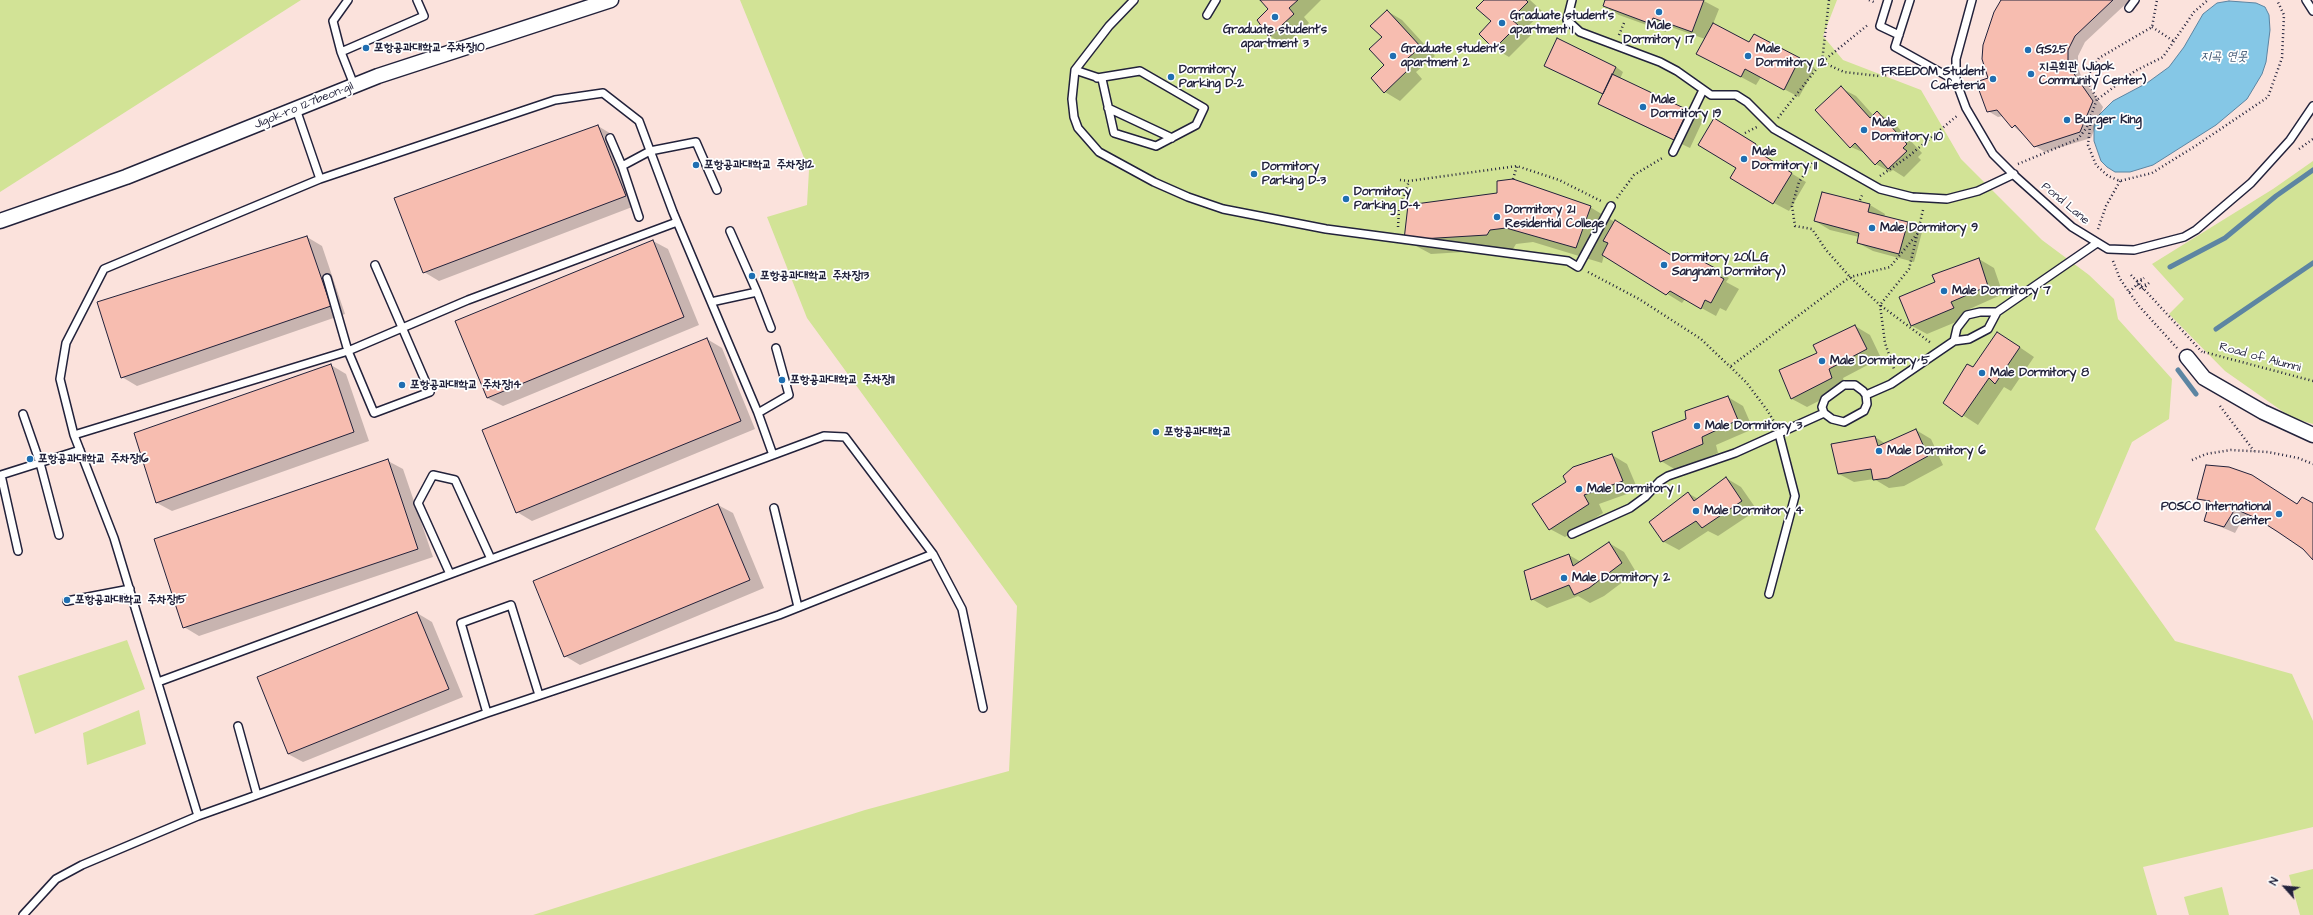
<!DOCTYPE html>
<html>
<head>
<meta charset="utf-8">
<style>
	body { margin:0 }
	#map { position:relative; width:2313px; height:915px; overflow:hidden; background:#fdf2ef; font-family:"Architects Daughter",sans-serif }
	canvas { display:block }
	.north { position:absolute; left:2265px; top:867px; width:40px; height:40px; -webkit-text-stroke:3px #fff; paint-order:stroke; rotate:297deg; font-size:11px; font-weight:700; line-height:16px; text-align:center; color:#22223b }
	.north::after { content:''; display:block; margin:auto; width:14px; height:18px; background:#22223b; clip-path:polygon(50% 0,100% 100%,50% 72%,0 100%) }
</style>
</head>
<body>
<div id="map">
<canvas width="2313" height="915"></canvas>
<div class="north">N</div>
</div>
<script>
const context = document.querySelector('canvas').getContext('2d');
context.lineJoin = 'round';
function fillPath(path, color) {
  context.fillStyle = color;
  context.fill(path, 'evenodd');
}
function shape(rows) {
  const path = new Path2D();
  for (const r of rows) {
    path.moveTo(r[0], r[1]);
    for (let i = 2; i < r.length; i += 2) path.lineTo(r[i], r[i + 1]);
  }
  return path;
}
function trace(path, color, width, dash) {
  context.strokeStyle = color;
  context.lineWidth = width;
  context.lineCap = dash ? 'butt' : 'round';
  context.setLineDash(dash || []);
  context.stroke(path);
}
function drawText(font, color, halo, rows, align = 'center') {
  context.font = font + ' "Architects Daughter","Poor Story",sans-serif';
  context.lineWidth = 3.5;
  context.setLineDash([]);
  context.textBaseline = 'middle';
  context.strokeStyle = halo;
  context.fillStyle = color;
  for (const [text, x, y, turn = 0] of rows) {
    context.save();
    context.translate(x, y);
    context.rotate((+turn || 0) * Math.PI / 180);
    context.textAlign = isNaN(turn) ? turn : align;
    if (halo) context.strokeText(text, 0, 0);
    context.fillText(text, 0, 0);
    context.restore();
  }
}
const built = shape([
	[0,0,2313,0,2313,915,0,915]
]);
const green = shape([
	[0,0,301,0,0,192],
	[740,0,1837,0,1823,36,1843,60,1921,90,1961,159,2042,240,2089,275,2114,299,2118,319,2172,379,2169,419,2132,442,2095,529,2175,641,2292,674,2313,721,2313,827,2143,867,2157,915,533,915,865,810,1009,771,1017,606,807,318,767,217,807,205,809,170],
	[2313,161,2313,424,2292,418,2225,371,2169,314,2184,299,2152,264,2273,189],
	[127,640,145,689,35,734,18,676],
	[139,710,146,744,87,765,83,733],
	[2313,869,2313,915,2300,915,2289,875],
	[2222,887,2229,915,2189,915,2184,897]
]);
const water = shape([
	[2229,1,2256,3,2265,7,2269,15,2270,30,2266,62,2262,74,2247,99,2216,125,2153,165,2130,172,2115,172,2107,167,2101,161,2094,141,2094,126,2099,115,2113,101,2147,83,2169,67,2184,47,2203,14,2217,3,2229,1]
]);
const shadow = shape([
	[1261,0,1321,0,1304,17,1309,23,1285,45,1270,36,1269,9],
	[1485,0,1530,0,1543,12,1526,28,1532,34,1509,57,1494,48,1492,21],
	[1606,0,1702,0,1719,9,1713,24,1750,43,1754,35,1815,68,1799,97,1761,77,1756,85,1713,62,1705,39,1668,26,1666,32,1619,15,1604,6],
	[2003,0,2130,0,2085,42,2078,56,2078,68,2082,78,2103,107,2091,138,2045,152,2035,146,2003,116,1998,117,1988,111,1989,78],
	[1387,11,1402,20,1435,56,1416,72,1422,79,1400,101,1385,92,1383,37],
	[1616,67,1623,72,1620,79,1703,120,1690,148,1614,112,1599,104,1604,94,1553,70],
	[1841,88,1856,96,1874,116,1877,113,1892,121,1922,153,1918,157,1921,160,1904,177,1893,170,1890,172,1876,164,1867,154,1851,147],
	[598,126,613,135,640,204,439,281,424,272],
	[1730,128,1771,153,1767,159,1806,182,1789,211,1774,203,1737,168],
	[1823,193,1870,205,1885,214,1884,217,1907,223,1922,232,1914,262,1873,251,1858,243,1859,237,1830,230,1815,221],
	[1590,207,1682,263,1688,254,1729,278,1726,282,1739,289,1726,311,1720,308,1716,316,1685,299,1682,303,1604,255,1602,263,1533,242,1516,244,1513,249,1431,254,1405,240],
	[307,237,322,246,345,314,137,386,122,377],
	[653,241,668,249,699,325,503,406,487,398],
	[1979,259,1994,268,2003,294,1965,311,1968,317,1927,334,1912,326,1936,283],
	[1855,326,1870,335,1881,358,1843,378,1846,387,1807,407,1792,399,1780,371,1818,353],
	[707,339,722,348,755,429,532,521,517,512],
	[2012,342,2034,357,2011,391,2004,387,1978,425,1944,403,1973,368],
	[331,365,346,374,369,441,172,511,157,503,136,434],
	[1728,397,1743,406,1753,429,1716,445,1718,453,1676,470,1661,461,1687,420],
	[1916,430,1931,439,1943,465,1904,486,1889,488,1874,479,1854,482,1839,474,1875,437,1886,444],
	[1612,455,1627,464,1638,490,1599,504,1603,513,1565,537,1550,529],
	[388,461,403,469,433,557,199,636,184,627],
	[2207,466,2228,468,2251,476,2297,505,2303,498,2313,504,2313,558,2304,549,2264,522,2245,515,2235,533,2205,520,2210,504,2198,498],
	[1726,478,1741,487,1757,510,1718,536,1708,531,1679,550,1664,542,1650,522,1688,493,1698,499],
	[718,505,733,513,764,588,580,665,565,656,534,581],
	[1609,543,1624,552,1636,572,1604,596,1590,603,1578,596,1547,608,1532,599,1569,555,1581,562],
	[417,613,432,622,463,697,303,762,288,754,258,678]
]);
const stream = shape([
	[2170,267,2225,238,2276,196,2313,170],
	[2216,329,2313,263],
	[2178,370,2196,394]
]);
const building = shape([
	[1260,0,1298,0,1289,8,1294,14,1269,37,1257,20,1268,9,1260,0],
	[1484,0,1526,0,1528,2,1511,19,1518,25,1494,49,1479,34,1491,21,1476,8,1484,0],
	[1605,0,1704,0,1692,32,1653,18,1651,24,1603,6,1605,0],
	[2001,0,2113,0,2075,36,2068,50,2068,61,2072,71,2093,101,2080,132,2034,147,2015,125,2012,128,1997,110,1987,112,1976,82,1988,78,1982,59,1983,45,1994,12,2001,0],
	[1387,10,1421,47,1402,63,1408,70,1384,93,1371,78,1384,65,1369,49,1382,37,1370,26,1387,10],
	[1713,23,1749,42,1754,34,1800,58,1784,90,1745,69,1741,77,1696,54,1713,23],
	[1557,38,1616,67,1603,94,1544,66,1557,38],
	[1612,74,1688,110,1674,140,1598,104,1612,74],
	[1841,86,1870,118,1877,111,1907,144,1903,148,1907,151,1888,169,1880,160,1875,165,1855,143,1850,148,1815,110,1841,86],
	[1714,118,1756,144,1753,149,1792,173,1773,204,1730,178,1736,168,1698,145,1714,118],
	[598,125,626,196,423,273,394,198,598,125],
	[1513,179,1591,206,1576,248,1506,228,1490,230,1487,235,1404,240,1408,205,1497,193,1497,181,1513,179],
	[1822,192,1870,204,1868,212,1908,222,1899,254,1857,243,1859,233,1814,221,1822,192],
	[1615,220,1682,262,1687,253,1715,268,1712,272,1724,279,1711,303,1705,300,1701,309,1670,291,1666,295,1602,255,1608,243,1603,241,1615,220],
	[307,236,331,306,121,378,97,302,307,236],
	[653,240,684,317,487,398,455,321,653,240],
	[1979,258,1988,286,1951,302,1954,308,1911,326,1899,297,1935,282,1932,275,1979,258],
	[1855,325,1867,349,1829,369,1832,378,1791,399,1779,370,1817,353,1813,345,1855,325],
	[1997,332,2020,347,1995,384,1989,378,1962,417,1943,403,1967,364,1973,367,1997,332],
	[707,338,741,421,516,513,482,430,707,338],
	[331,364,354,432,156,503,134,433,331,364],
	[1728,396,1738,420,1702,437,1703,444,1660,462,1652,432,1686,419,1685,411,1728,396],
	[1916,429,1928,456,1888,478,1873,480,1871,469,1838,474,1831,444,1875,436,1878,446,1916,429],
	[1612,454,1623,481,1584,495,1589,504,1549,530,1532,504,1566,482,1563,476,1573,467,1612,454],
	[388,459,418,549,183,628,154,539,388,459],
	[2206,465,2229,467,2252,475,2297,504,2302,497,2313,503,2313,560,2303,549,2278,532,2256,518,2235,509,2224,527,2204,521,2210,501,2197,499,2206,465],
	[1726,477,1742,501,1702,528,1696,521,1663,542,1649,522,1688,492,1694,501,1726,477],
	[718,504,750,580,564,657,533,581,718,504],
	[1609,542,1622,563,1589,588,1574,595,1569,585,1531,600,1524,571,1569,554,1573,566,1609,542],
	[417,612,449,689,288,754,257,677,417,612]
]);
const path = shape([
	[1829,0,1822,62,1844,72,1879,76,1915,72],
	[1869,0,1876,3],
	[2152,27,2175,42],
	[1619,35,1624,23],
	[2098,99,2135,71,2163,57,2194,12,2208,0],
	[2091,117,2088,145,2096,165,2108,176,2120,181,2152,173,2197,145,2268,97,2282,58,2284,15,2277,0],
	[1778,118,1822,62,1869,24],
	[1745,133,1757,127],
	[2299,149,2313,139],
	[1812,163,1799,182,1792,206,1795,226,1812,229,1826,250,1850,277,1880,305,1885,343,1894,369],
	[2018,164,2078,139,2087,127,2097,99,2086,79,2099,58,2152,27,2157,0],
	[1880,176,1909,156,1958,115],
	[1513,179,1517,166],
	[1400,180,1409,181,1517,166,1559,180,1601,201],
	[1617,198,1634,175,1664,157],
	[1860,200,1863,193],
	[1923,210,1909,269,1880,305,1931,343],
	[1398,227,1399,210,1409,181],
	[2098,229,2106,206,2120,181],
	[2113,261,2120,279,2139,306,2177,348],
	[1588,272,1639,299,1701,339,1746,382,1767,410,1775,423],
	[2137,281,2142,279],
	[2137,285,2142,290,2149,283],
	[2141,286,2147,284],
	[2129,292,2144,278],
	[2204,352,2313,381],
	[1731,366,1850,277,1890,267,1918,233],
	[2220,406,2254,451],
	[2192,460,2206,454,2231,450,2268,452,2298,458,2313,464]
]);
const lane = shape([
	[348,0,333,21,341,52,354,85],
	[1134,0,1109,26,1075,70,1072,99,1074,117,1078,128,1099,152,1154,182,1188,197,1223,209,1326,229,1568,261,1578,267,1611,206],
	[1572,0,1567,20,1580,32,1660,62,1677,71,1711,95,1736,95,1747,102,1774,129,1880,189,1912,197,1947,199,1978,191,2014,174],
	[1888,0,1880,26,1899,35],
	[1910,0,1895,47,1956,81],
	[1972,0,1956,59,1956,81,1966,108,1993,154,2015,176,2072,227,2108,249,2134,250,2184,237,2196,230,2251,183,2290,140,2313,106],
	[2306,0,2313,11],
	[2129,8,2135,0],
	[1207,15,1216,0],
	[341,52,424,16,417,0],
	[1075,70,1102,79,1114,133,1156,146,1196,125,1204,108,1140,71,1097,78],
	[1108,108,1172,138],
	[610,138,622,166],
	[1673,152,1703,90],
	[639,217,622,166,650,151,696,142,717,190],
	[327,278,348,351,374,413,430,392,375,265],
	[757,292,771,328],
	[711,302,757,292,730,231],
	[1954,341,1957,328,1967,315,1980,312,1997,312],
	[1844,385,1855,385,1863,391,1866,395,1867,404,1864,411,1844,422,1832,419,1824,413,1822,407,1825,399,1844,385],
	[1866,395,1891,384,1954,341,1969,339,1988,329,1997,312,2097,243],
	[758,413,789,395,776,348],
	[23,414,40,463,59,535],
	[74,435,348,351,468,300,677,222],
	[773,455,824,436,845,437,933,554,962,609,983,708],
	[774,508,798,607],
	[1572,534,1630,508,1645,497,1660,481,1668,476,1735,453,1824,413],
	[18,551,1,475,80,450],
	[450,574,418,503,433,475,455,480,491,559],
	[1769,594,1795,496,1779,434],
	[67,601,130,589],
	[158,682,773,455,758,413,673,212,639,121,603,93,555,100,320,179],
	[487,713,461,623,511,605,539,695],
	[238,726,257,795],
	[198,816,114,538,74,435,60,379,66,343,104,269,320,179,296,109],
	[23,915,56,879,82,865,198,816,487,713,779,615,933,554]
]);
const street = shape([
	[0,221,126,177,378,76,611,0],
	[2187,357,2204,378,2263,412,2313,435]
]);
const pathBridge = shape([
	[2131,275,2202,352]
]);
const markers = [
	[1659,12,4,"#1f6fb2"],
	[1275,17,4,"#1f6fb2"],
	[1502,23,4,"#1f6fb2"],
	[366,48,4,"#1f6fb2"],
	[2028,50,4,"#1f6fb2"],
	[1393,56,4,"#1f6fb2"],
	[1748,56,4,"#1f6fb2"],
	[2031,74,4,"#1f6fb2"],
	[1171,77,4,"#1f6fb2"],
	[1993,79,4,"#1f6fb2"],
	[1643,107,4,"#1f6fb2"],
	[2067,120,4,"#1f6fb2"],
	[1864,130,4,"#1f6fb2"],
	[1744,159,4,"#1f6fb2"],
	[696,165,4,"#1f6fb2"],
	[1254,174,4,"#1f6fb2"],
	[1346,199,4,"#1f6fb2"],
	[1497,217,4,"#1f6fb2"],
	[1872,228,4,"#1f6fb2"],
	[1664,265,4,"#1f6fb2"],
	[752,276,4,"#1f6fb2"],
	[1944,291,4,"#1f6fb2"],
	[1822,361,4,"#1f6fb2"],
	[1982,373,4,"#1f6fb2"],
	[782,380,4,"#1f6fb2"],
	[402,385,4,"#1f6fb2"],
	[1697,426,4,"#1f6fb2"],
	[1156,432,4,"#1f6fb2"],
	[1879,451,4,"#1f6fb2"],
	[30,459,4,"#1f6fb2"],
	[1579,489,4,"#1f6fb2"],
	[1696,511,4,"#1f6fb2"],
	[2279,514,4,"#1f6fb2"],
	[1564,578,4,"#1f6fb2"],
	[67,600,4,"#1f6fb2"]
];
const poiNames = [
	["Graduate student's",1510,16],
	["apartment 1",1510,30],
	["Male",1659,26,"center"],
	["Dormitory 17",1659,40,"center"],
	["Graduate student's",1275,30,"center"],
	["apartment 3",1275,44,"center"],
	["포항공과대학교 주차장10",374,48],
	["Graduate student's",1401,49],
	["apartment 2",1401,63],
	["Male",1756,49],
	["Dormitory 12",1756,63],
	["GS25",2036,50],
	["지곡회관 (Jigok",2039,67],
	["Community Center)",2039,81],
	["Dormitory",1179,70],
	["Parking D-2",1179,84],
	["FREEDOM Student",1985,72,"right"],
	["Cafeteria",1985,86,"right"],
	["Male",1651,100],
	["Dormitory 19",1651,114],
	["Burger King",2075,120],
	["Male",1872,123],
	["Dormitory 10",1872,137],
	["Male",1752,152],
	["Dormitory 11",1752,166],
	["포항공과대학교 주차장12",704,165],
	["Dormitory",1262,167],
	["Parking D-3",1262,181],
	["Dormitory",1354,192],
	["Parking D-4",1354,206],
	["Dormitory 21",1505,210],
	["Residential College",1505,224],
	["Male Dormitory 9",1880,228],
	["Dormitory 20(LG",1672,258],
	["Sangnam Dormitory)",1672,272],
	["포항공과대학교 주차장13",760,276],
	["Male Dormitory 7",1952,291],
	["Male Dormitory 5",1830,361],
	["Male Dormitory 8",1990,373],
	["포항공과대학교 주차장11",790,380],
	["포항공과대학교 주차장14",410,385],
	["Male Dormitory 3",1705,426],
	["포항공과대학교",1164,432],
	["Male Dormitory 6",1887,451],
	["포항공과대학교 주차장16",38,459],
	["Male Dormitory 1",1587,489],
	["POSCO International",2271,507,"right"],
	["Center",2271,521,"right"],
	["Male Dormitory 4",1704,511],
	["Male Dormitory 2",1572,578],
	["포항공과대학교 주차장15",75,600]
];
const streetNames = [
	["Jigok-ro 127beon-gil",304,106,-22],
	["Pond Lane",2065,204,40],
	["Road of Alumni",2260,358,15]
];
const waterNames = [
	["지곡 연못",2224,57]
];
fillPath(built, '#fbe2dc');
fillPath(green, '#d2e396');
fillPath(water, '#85c7e6');
trace(water, '#5d85a2', 1);
fillPath(shadow, '#0003');
trace(stream, '#5d85a2', 5);
fillPath(building, '#f7bdb0');
trace(building, '#22223b', 1);
trace(lane, '#22223b', 10);
trace(street, '#22223b', 17);
trace(path, '#22223b', 2.5, [1, 3]);
trace(lane, '#fff', 7);
trace(street, '#fff', 14);
trace(pathBridge, '#22223b', 2.5, [1, 3]);
for (const [x, y, r, color] of markers) {
  const dot = new Path2D();
  dot.arc(x, y, r, 0, 2 * Math.PI);
  context.fillStyle = color;
  context.fill(dot);
  trace(dot, '#fff', 1.5);
}
drawText('bold 12px', '#22223b', '#fff', poiNames, 'left');
drawText('12px', '#22223b', '#fff', streetNames);
drawText('italic 13px', '#455c77', '#fff', waterNames);
</script>
</body>
</html>
